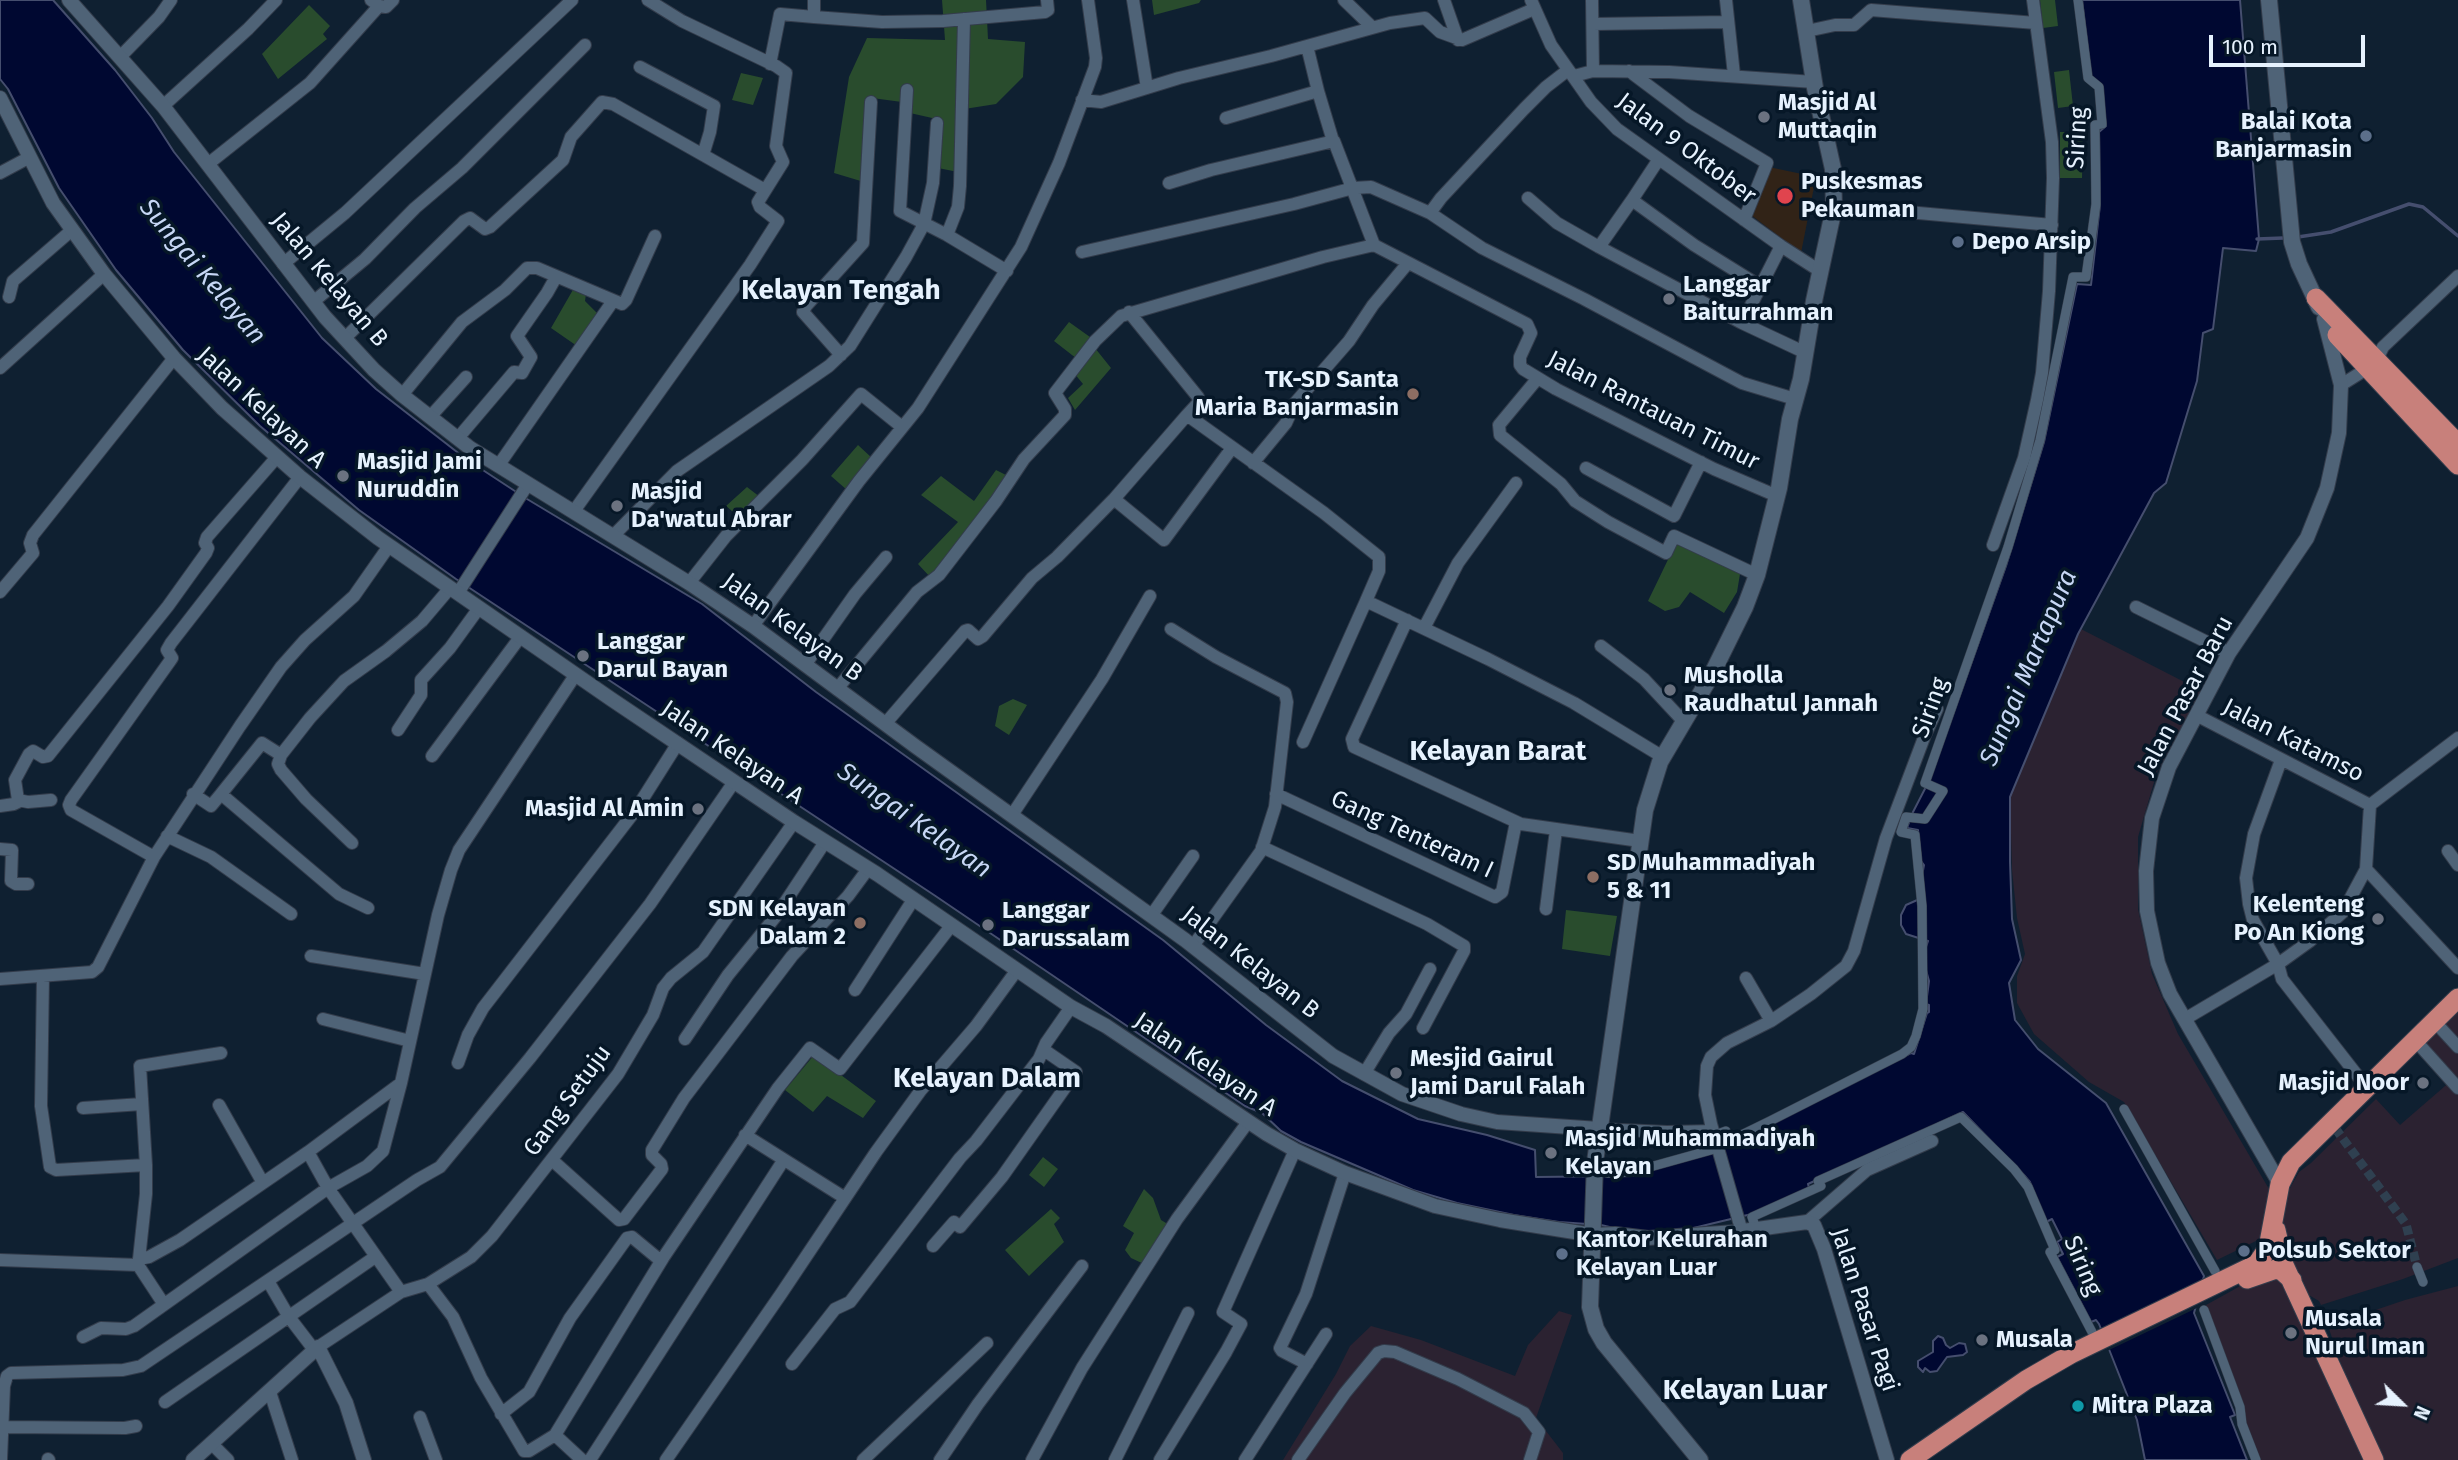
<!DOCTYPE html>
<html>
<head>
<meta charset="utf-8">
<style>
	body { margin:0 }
	#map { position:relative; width:2458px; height:1460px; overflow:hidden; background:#0f2031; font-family:"Fira Sans",sans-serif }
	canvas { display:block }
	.north { position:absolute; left:2367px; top:1369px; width:70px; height:70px; -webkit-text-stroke:5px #061727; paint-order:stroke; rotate:114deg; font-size:19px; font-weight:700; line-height:28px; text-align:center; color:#e6f2fe }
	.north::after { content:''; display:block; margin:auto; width:24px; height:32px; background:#e6f2fe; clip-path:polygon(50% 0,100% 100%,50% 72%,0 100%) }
	.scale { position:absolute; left:2209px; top:35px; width:156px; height:32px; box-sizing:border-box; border:4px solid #e6f2fe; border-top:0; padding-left:9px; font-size:21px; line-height:24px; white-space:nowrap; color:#e6f2fe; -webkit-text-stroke:5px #061727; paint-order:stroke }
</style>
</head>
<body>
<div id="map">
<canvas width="2458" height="1460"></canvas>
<div class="north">N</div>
<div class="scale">100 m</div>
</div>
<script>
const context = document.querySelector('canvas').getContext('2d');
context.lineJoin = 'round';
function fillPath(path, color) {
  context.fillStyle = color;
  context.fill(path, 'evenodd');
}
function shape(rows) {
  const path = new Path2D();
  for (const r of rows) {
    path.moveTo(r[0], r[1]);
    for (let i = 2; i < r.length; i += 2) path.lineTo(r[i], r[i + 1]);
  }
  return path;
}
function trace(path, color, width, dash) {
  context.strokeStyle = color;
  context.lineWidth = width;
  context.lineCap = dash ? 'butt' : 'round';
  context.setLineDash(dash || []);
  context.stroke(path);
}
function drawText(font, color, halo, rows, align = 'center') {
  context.font = font + ' "Fira Sans",sans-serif';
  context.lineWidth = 7;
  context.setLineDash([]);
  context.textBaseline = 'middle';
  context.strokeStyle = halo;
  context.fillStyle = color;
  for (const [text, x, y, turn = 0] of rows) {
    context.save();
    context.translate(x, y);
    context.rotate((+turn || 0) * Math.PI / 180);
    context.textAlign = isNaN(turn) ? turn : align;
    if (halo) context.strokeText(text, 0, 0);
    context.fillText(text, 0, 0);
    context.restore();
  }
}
const commercial = shape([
	[2079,628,2202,691,2157,772,2138,837,2138,909,2152,974,2178,1034,2269,1189,2260,1239,2217,1260,2124,1102,2089,1082,2034,1034,2017,1003,2017,976,2025,954,2017,918,2012,870,2010,797],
	[2458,1012,2458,1258,2403,1279,2321,1305,2319,1301,2302,1291,2282,1230,2285,1197,2299,1172,2311,1163,2376,1099,2400,1125,2452,1080,2422,1047],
	[2262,1274,2286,1279,2368,1460,2259,1460,2244,1422,2241,1404,2206,1305],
	[2458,1286,2458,1460,2383,1460,2355,1405,2328,1326,2405,1300],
	[1559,1311,1572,1315,1536,1418,1563,1453,1563,1460,1283,1460,1336,1374,1350,1346,1371,1326,1421,1340,1515,1376,1528,1345]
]);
const medical = shape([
	[1769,167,1816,177,1801,253,1751,215]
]);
const green = shape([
	[942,0,986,0,988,39,1025,42,1023,77,996,104,958,110,958,172,938,168,941,120,910,113,902,102,872,98,864,182,834,173,849,77,867,38,945,40],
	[1152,0,1201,0,1199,3,1154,15],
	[2040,0,2055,0,2058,26,2043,28],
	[309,5,330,26,323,34,327,39,278,79,262,54],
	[2069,70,2073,106,2058,108,2054,72],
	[741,73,763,78,753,105,732,100],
	[2060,132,2083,132,2082,178,2060,178],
	[574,288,586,294,585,301,598,314,577,346,551,328],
	[1069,322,1090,337,1095,348,1111,368,1075,410,1068,398,1083,384,1074,373,1081,362,1054,341],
	[858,445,872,458,847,490,831,476],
	[996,470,1006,475,998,491,931,578,918,564,958,522,921,495,941,476,974,501],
	[747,487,760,497,738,516,726,506],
	[1677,541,1741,568,1737,592,1724,613,1690,592,1679,607,1665,611,1648,601],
	[1013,699,1027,705,1009,735,995,726,999,706],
	[1566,910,1617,916,1610,956,1562,949],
	[814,1055,876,1101,863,1118,827,1096,813,1112,785,1090],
	[1043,1157,1058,1169,1044,1187,1029,1175],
	[1144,1189,1153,1198,1161,1220,1171,1226,1146,1265,1131,1258,1125,1250,1134,1233,1123,1226],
	[1051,1209,1060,1218,1054,1224,1064,1242,1029,1276,1005,1250]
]);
const water = shape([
	[0,0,53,0,115,70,152,118,174,152,322,338,376,389,466,459,527,499,702,604,816,692,1163,940,1266,1025,1342,1081,1418,1119,1487,1135,1535,1150,1536,1177,1624,1176,1712,1152,1911,1053,1914,1054,1927,1013,1929,1012,1929,1005,1926,1004,1929,981,1926,970,1925,950,1928,941,1906,934,1901,925,1901,915,1906,905,1924,897,1922,876,1924,865,1921,861,1918,830,1907,828,1913,812,1930,779,2006,566,2044,442,2077,284,2091,285,2100,205,2099,132,2106,126,2101,85,2091,77,2082,0,2240,0,2259,239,2256,251,2223,248,2213,329,2203,333,2197,381,2166,483,2154,493,2078,634,2010,797,2010,862,2012,919,2021,960,2009,983,2015,1020,2038,1049,2106,1103,2204,1276,2194,1313,2235,1415,2230,1417,2247,1460,2145,1460,2137,1420,2099,1324,2096,1320,2091,1322,2057,1257,2063,1254,2057,1242,2062,1239,2052,1219,2046,1222,2030,1182,2024,1175,1963,1112,1808,1184,1809,1188,1760,1212,1681,1231,1627,1231,1601,1225,1559,1222,1514,1215,1457,1203,1413,1190,1301,1142,1281,1131,1262,1113,1245,1106,934,895,456,579,359,510,260,426,183,350,116,270,59,188,8,89,0,79,0,0],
	[1938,1336,1943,1338,1946,1345,1950,1348,1959,1343,1965,1344,1967,1352,1963,1355,1947,1357,1937,1371,1930,1372,1925,1368,1923,1372,1918,1367,1918,1361,1933,1352,1933,1341,1938,1336]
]);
const pier = shape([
	[2206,1281,2199,1307,2105,1352,2098,1332]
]);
const stream = shape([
	[2298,237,2331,232,2409,204,2423,207,2458,236],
	[2257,239,2283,238]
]);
const pedestrianTunnel = shape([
	[2335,1128,2406,1224,2417,1267]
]);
const pedestrian = shape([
	[2124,1109,2215,1271],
	[1596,1162,1607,1173,1632,1172,1711,1150,1710,1139,1715,1135,1726,1131,1729,1141,1770,1121,1902,1054,1911,1047,1916,1036,1923,1009,1922,906,1915,835,1901,832,1906,817,1925,819,1943,791,1925,783,2008,547,2031,470,2040,440,2073,277,2086,277,2096,204,2095,125,2102,124,2099,87,2088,78,2078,0],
	[1756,1229,1752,1217,1821,1186,1818,1181,1961,1117,2014,1169,2028,1187,2055,1250,2050,1252,2092,1332],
	[2417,1267,2423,1282],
	[2204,1310,2240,1407,2242,1424,2256,1460]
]);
const minor = shape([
	[371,0,379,6,386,7,393,0],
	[1133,0,1147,88],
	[1344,0,1372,27],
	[1444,0,1458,40],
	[1531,0,1551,45,1591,102,1617,129,1781,246,1820,271],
	[1592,0,1593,71],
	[1726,0,1734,75],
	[814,17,882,22,943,21,1045,12,1048,10,1047,0],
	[964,19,960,186,958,207,947,235,1007,271],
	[1593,24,1728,22],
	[1807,31,1835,25,1854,25,1871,10,2036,23],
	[120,57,159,17,171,0],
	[770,64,780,14,814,17,814,0],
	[640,67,714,106,710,132,703,155],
	[1629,71,1689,116,1767,163,1744,220],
	[1574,76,1593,71,1669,72,1814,82],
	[907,90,900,211,947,235],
	[1318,91,1333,141],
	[1082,100,1101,102,1179,78,1271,56,1390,23,1425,18,1440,32,1462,40,1534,9],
	[163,106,248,29,276,0],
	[1226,118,1318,91,1307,46],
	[1659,159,1632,200,1694,245,1760,286],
	[208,164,310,83,379,6],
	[0,173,30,157],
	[1169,183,1211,170,1334,141,1374,245],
	[1528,198,1557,223,1599,247],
	[1632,200,1599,247,1742,323,1806,353],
	[1834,208,1874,209,2052,225],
	[1430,213,1441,198,1524,109,1546,87,1568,70],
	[1082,252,1294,204,1353,188,1371,187,1430,213,1482,248,1584,299,1742,383,1795,399],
	[283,264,345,213,572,0],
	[9,297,13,281,72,230],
	[313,302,365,259,415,208,462,168,585,45],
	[1129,312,1198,397,1199,402,1187,415,1324,513,1379,557,1379,571,1366,601],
	[1742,323,1781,246],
	[345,338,464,221,470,218,485,229,490,227,563,160,571,137,602,102,613,104,765,190],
	[841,355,803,312,806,306,863,243,871,102],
	[0,368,104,274],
	[1538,378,1499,425,1500,435,1561,484,1575,501,1608,522,1666,553,1674,536,1757,575],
	[2341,385,2368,368,2377,359,2383,347,2458,276],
	[402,395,462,322,505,290,527,268,537,268,622,304,626,300,655,236],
	[430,417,466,377],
	[458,438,514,372,522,373,531,357,517,336,547,293,556,277],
	[1253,463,1286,423,1295,403,1349,341,1373,305,1408,263],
	[498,466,613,301],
	[1586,468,1674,516,1701,462],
	[1114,499,1164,540,1232,448],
	[574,511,750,265,778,221,760,207,758,202,783,162,776,146,786,73,776,66,682,21,648,0],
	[613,536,677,471,829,366,850,346,906,257,924,224,933,183,937,123],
	[1993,545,2024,458,2037,400,2042,373,2049,291,2053,178,2052,142,2033,0],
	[689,583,726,536,802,460,861,394,902,427],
	[0,592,33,553,30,543,33,535,174,358],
	[458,593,528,484],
	[2136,607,2229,653],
	[1407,620,1352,739,1354,747,1521,824,1640,841],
	[753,626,859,481,918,408,1021,247,1059,163,1095,67,1096,58,1088,0],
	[1424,628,1458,563,1516,483],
	[1171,629,1216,657,1285,693,1287,702,1275,807,1261,851,1193,946],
	[1601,646,1644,679,1684,722],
	[805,665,855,594,886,557],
	[837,689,917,592,939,575,996,501,1024,459,1065,415,1065,409,1055,393,1095,341,1121,316,1323,257,1374,245,1527,324,1531,333,1520,357,1520,365,1523,369,1556,389,1714,469,1777,496],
	[2196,715,2370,805],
	[885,724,965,631,968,630,978,639,983,636,1032,578,1057,557,1114,499,1187,415],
	[398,730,421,695,421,680,450,648,479,608],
	[1303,742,1366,601,1488,659,1574,703,1663,757],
	[281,755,278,764,281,770,306,799,352,843],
	[432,756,521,636],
	[2281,760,2254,834,2246,878,2249,904,2253,920,2278,964,2282,979,2367,1088],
	[193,794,211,806,221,794,339,894,368,908],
	[221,794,262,743,281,755,310,718,344,681,386,651,422,621,450,588],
	[1276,794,1495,897,1502,892,1516,822],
	[51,800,28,802,18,800,15,780,29,754,33,751,43,757,48,756,168,606,206,553,208,548,205,543,207,537,277,457],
	[0,806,14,804,20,801],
	[1012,815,1102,679,1150,596],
	[167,836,211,857,291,914],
	[1262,847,1427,924,1464,946,1464,951,1423,1028],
	[0,849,12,850,11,881,16,884,28,884],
	[2448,851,2458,865],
	[154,857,71,810,69,805,71,800,170,661,172,658,167,650,171,643,300,477],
	[2366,869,2458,968],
	[1546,909,1556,830],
	[1151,916,1193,856],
	[311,956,425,974],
	[43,976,41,1106,50,1167,56,1170,146,1165],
	[1746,978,1771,1021],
	[0,979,92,972,98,967,154,857,240,726,281,667,305,640,354,596,389,546],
	[855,990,913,900],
	[323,1019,410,1041],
	[2185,1019,2278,964,2310,941,2343,912,2366,869,2370,805,2458,738],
	[2435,1022,2458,1047],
	[685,1039,728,975,776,916,825,842],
	[2415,1040,2458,1088],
	[458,1063,468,1035,483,1008,635,811,678,743],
	[1364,1074,1389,1033,1406,1014,1430,969],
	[219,1105,263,1183],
	[83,1108,142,1104],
	[1599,1129,1667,1132,1713,1131],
	[745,1135,845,1198],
	[308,1152,328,1188,401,1292],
	[552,1160,619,1220,624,1219,662,1169,661,1164,652,1155,652,1150,684,1098,792,956,848,896,868,869],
	[1807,1222,1867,1170,1932,1141],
	[1742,1232,1711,1124,1705,1095,1707,1066,1711,1057,1727,1043,1771,1021,1811,994,1846,966,1854,951,1886,838,1925,735,1937,709],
	[933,1246,954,1222,960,1227,1002,1177,1076,1072,1044,1050],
	[139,1259,146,1194,146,1165,140,1066,221,1053],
	[0,1260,138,1265,139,1259,149,1257,180,1240,308,1152,401,1083],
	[138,1265,163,1303],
	[268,1281,289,1317,315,1351],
	[428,1284,453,1317,481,1378,524,1451,529,1451,555,1435,663,1258,778,1088,810,1048,840,1069,951,926],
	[83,1337,101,1328,126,1329,134,1326,328,1188,367,1166,383,1151,401,1083,438,915,451,870,459,850,576,674],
	[318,1347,401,1292,428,1284,471,1257,492,1236,618,1074,653,1015,663,988,671,978,703,952,794,822],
	[792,1364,835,1309,850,1302,960,1158,976,1141,1039,1059,1046,1043,1071,1007],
	[1307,1364,1282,1351,1280,1348,1306,1294,1345,1173],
	[270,1392,292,1460],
	[165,1402,375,1257],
	[501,1414,529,1392,570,1318,627,1238,632,1237,661,1261],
	[420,1417,436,1460],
	[3,1427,125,1428,136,1426],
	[555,1435,582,1460],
	[211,1443,228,1460],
	[48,1459,49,1460],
	[1,1460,4,1386,7,1376,11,1373,123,1370,141,1366,417,1180,440,1167,530,1058,650,904,734,782],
	[590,1460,783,1161],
	[666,1460,781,1294,876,1152,921,1090,976,1026,1017,970],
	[863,1460,987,1343],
	[940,1460,978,1404,1082,1266],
	[1032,1460,1082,1368,1177,1219,1248,1122],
	[1115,1460,1188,1313],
	[1160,1460,1226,1352,1241,1324,1223,1312,1295,1150],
	[1245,1460,1326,1334],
	[1298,1460,1345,1393,1378,1353,1384,1351,1395,1352,1458,1379,1524,1413,1539,1432,1530,1460]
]);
const tertiary = shape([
	[69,0,163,106,325,317,374,370,402,395,470,448,689,583,753,626,915,746,1185,940,1333,1056,1402,1094,1461,1114,1497,1122,1599,1129],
	[0,98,53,203,104,274,174,358,222,408,300,477,378,538,611,699,794,822,877,874,1071,1007,1106,1026,1267,1134,1295,1150,1345,1173,1435,1206,1500,1220,1593,1235,1615,1234,1648,1238,1736,1232,1807,1222,1814,1225,1824,1249,1887,1460],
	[2280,1184,2170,994,2158,963,2147,911,2146,871,2152,818,2169,767,2229,653,2307,538,2327,488,2339,433,2341,385,2324,319],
	[193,1460,318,1347,346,1403,364,1460]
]);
const secondary = shape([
	[2269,0,2292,242,2299,264,2319,307],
	[1700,1460,1604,1343,1596,1329,1590,1307,1595,1162,1645,810,1660,762,1712,674,1745,607,1757,575,1779,488,1790,419,1801,379,1814,301,1834,208,1833,169,1815,88,1801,0]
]);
const trunk = shape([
	[2316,298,2458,444],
	[2337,335,2458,465],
	[2276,1230,2284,1265,2374,1460],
	[2247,1279,2276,1269,2282,1271,2292,1280],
	[1910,1460,2026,1380,2071,1354,2257,1264,2268,1248,2280,1184,2291,1162,2458,998]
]);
const markers = [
	[1764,117,7,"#6b7280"],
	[2366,136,7,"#5c6f8a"],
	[1785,196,9,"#e0444e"],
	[1958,242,7,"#5c6f8a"],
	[1669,299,7,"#6b7280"],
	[1413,394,7,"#8d6e63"],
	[343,476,7,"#6b7280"],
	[617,506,7,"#6b7280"],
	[583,656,7,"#6b7280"],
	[1670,690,7,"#6b7280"],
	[698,809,7,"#6b7280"],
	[1593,877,7,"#8d6e63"],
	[2378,919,7,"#6b7280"],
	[860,923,7,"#8d6e63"],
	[988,925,7,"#6b7280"],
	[1396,1073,7,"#6b7280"],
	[2423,1083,7,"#6b7280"],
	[1551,1153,7,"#6b7280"],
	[2244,1251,7,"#5c6f8a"],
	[1562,1254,7,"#5c6f8a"],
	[2291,1333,7,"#6b7280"],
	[1982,1340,7,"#6b7280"],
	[2078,1406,7,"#0f9aa8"]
];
const poiNames = [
	["Masjid Al",1778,103],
	["Muttaqin",1778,131],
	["Balai Kota",2352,122,"right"],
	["Banjarmasin",2352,150,"right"],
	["Puskesmas",1801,182],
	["Pekauman",1801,210],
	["Depo Arsip",1972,242],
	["Langgar",1683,285],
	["Baiturrahman",1683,313],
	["TK-SD Santa",1399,380,"right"],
	["Maria Banjarmasin",1399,408,"right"],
	["Masjid Jami",357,462],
	["Nuruddin",357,490],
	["Masjid",631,492],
	["Da'watul Abrar",631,520],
	["Langgar",597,642],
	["Darul Bayan",597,670],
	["Musholla",1684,676],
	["Raudhatul Jannah",1684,704],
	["Masjid Al Amin",684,809,"right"],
	["SD Muhammadiyah",1607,863],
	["5 & 11",1607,891],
	["Kelenteng",2364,905,"right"],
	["Po An Kiong",2364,933,"right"],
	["SDN Kelayan",846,909,"right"],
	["Dalam 2",846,937,"right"],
	["Langgar",1002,911],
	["Darussalam",1002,939],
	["Mesjid Gairul",1410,1059],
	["Jami Darul Falah",1410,1087],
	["Masjid Noor",2409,1083,"right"],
	["Masjid Muhammadiyah",1565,1139],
	["Kelayan",1565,1167],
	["Kantor Kelurahan",1576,1240],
	["Kelayan Luar",1576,1268],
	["Polsub Sektor",2258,1251],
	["Musala",2305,1319],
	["Nurul Iman",2305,1347],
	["Musala",1996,1340],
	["Mitra Plaza",2092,1406]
];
const streetNames = [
	["Siring",2078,138,-87],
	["Jalan 9 Oktober",1686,149,37],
	["Jalan Kelayan B",329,280,50],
	["Jalan Kelayan A",261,408,43],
	["Jalan Rantauan Timur",1653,411,27],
	["Jalan Kelayan B",792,628,36],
	["Jalan Pasar Baru",2186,696,-62],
	["Siring",1931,708,-70],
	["Jalan Katamso",2293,741,27],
	["Jalan Kelayan A",732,753,34],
	["Gang Tenteram I",1412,835,25],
	["Jalan Kelayan B",1250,963,38],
	["Jalan Kelayan A",1205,1065,34],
	["Gang Setuju",568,1101,-54],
	["Siring",2082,1266,67],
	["Jalan Pasar Pagi",1864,1310,72]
];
const waterNames = [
	["Sungai Kelayan",202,272,50],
	["Sungai Martapura",2029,668,-67],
	["Sungai Kelayan",914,821,35]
];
const quarterNames = [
	["Kelayan Tengah",841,291],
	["Kelayan Barat",1498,752],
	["Kelayan Dalam",987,1079],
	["Kelayan Luar",1745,1391]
];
fillPath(commercial, '#2b2231');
fillPath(medical, '#312317');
fillPath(green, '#294c2d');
fillPath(water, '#000831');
trace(water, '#454e6e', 2);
fillPath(pier, '#0f2031');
trace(stream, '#454e6e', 3.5);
trace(pedestrianTunnel, '#2f4050', 9, [9, 4.5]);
trace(pedestrian, '#333c4b', 10);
trace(minor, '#333c4b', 14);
trace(tertiary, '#333c4b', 16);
trace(secondary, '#333c4b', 18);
trace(trunk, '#333c4b', 21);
trace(pedestrian, '#4f6377', 9);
trace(minor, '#4f6377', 12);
trace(tertiary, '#4f6377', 14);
trace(secondary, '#4f6377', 16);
trace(trunk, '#c8807b', 19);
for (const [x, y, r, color] of markers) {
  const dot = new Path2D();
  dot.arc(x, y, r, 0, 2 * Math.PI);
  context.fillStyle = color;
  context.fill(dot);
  trace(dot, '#061727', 2.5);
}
drawText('bold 24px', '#e6f2fe', '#061727', poiNames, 'left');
drawText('24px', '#e6f2fe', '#061727', streetNames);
drawText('italic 26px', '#c7d7f5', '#061727', waterNames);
drawText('bold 28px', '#e6f2fe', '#061727', quarterNames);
</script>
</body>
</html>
